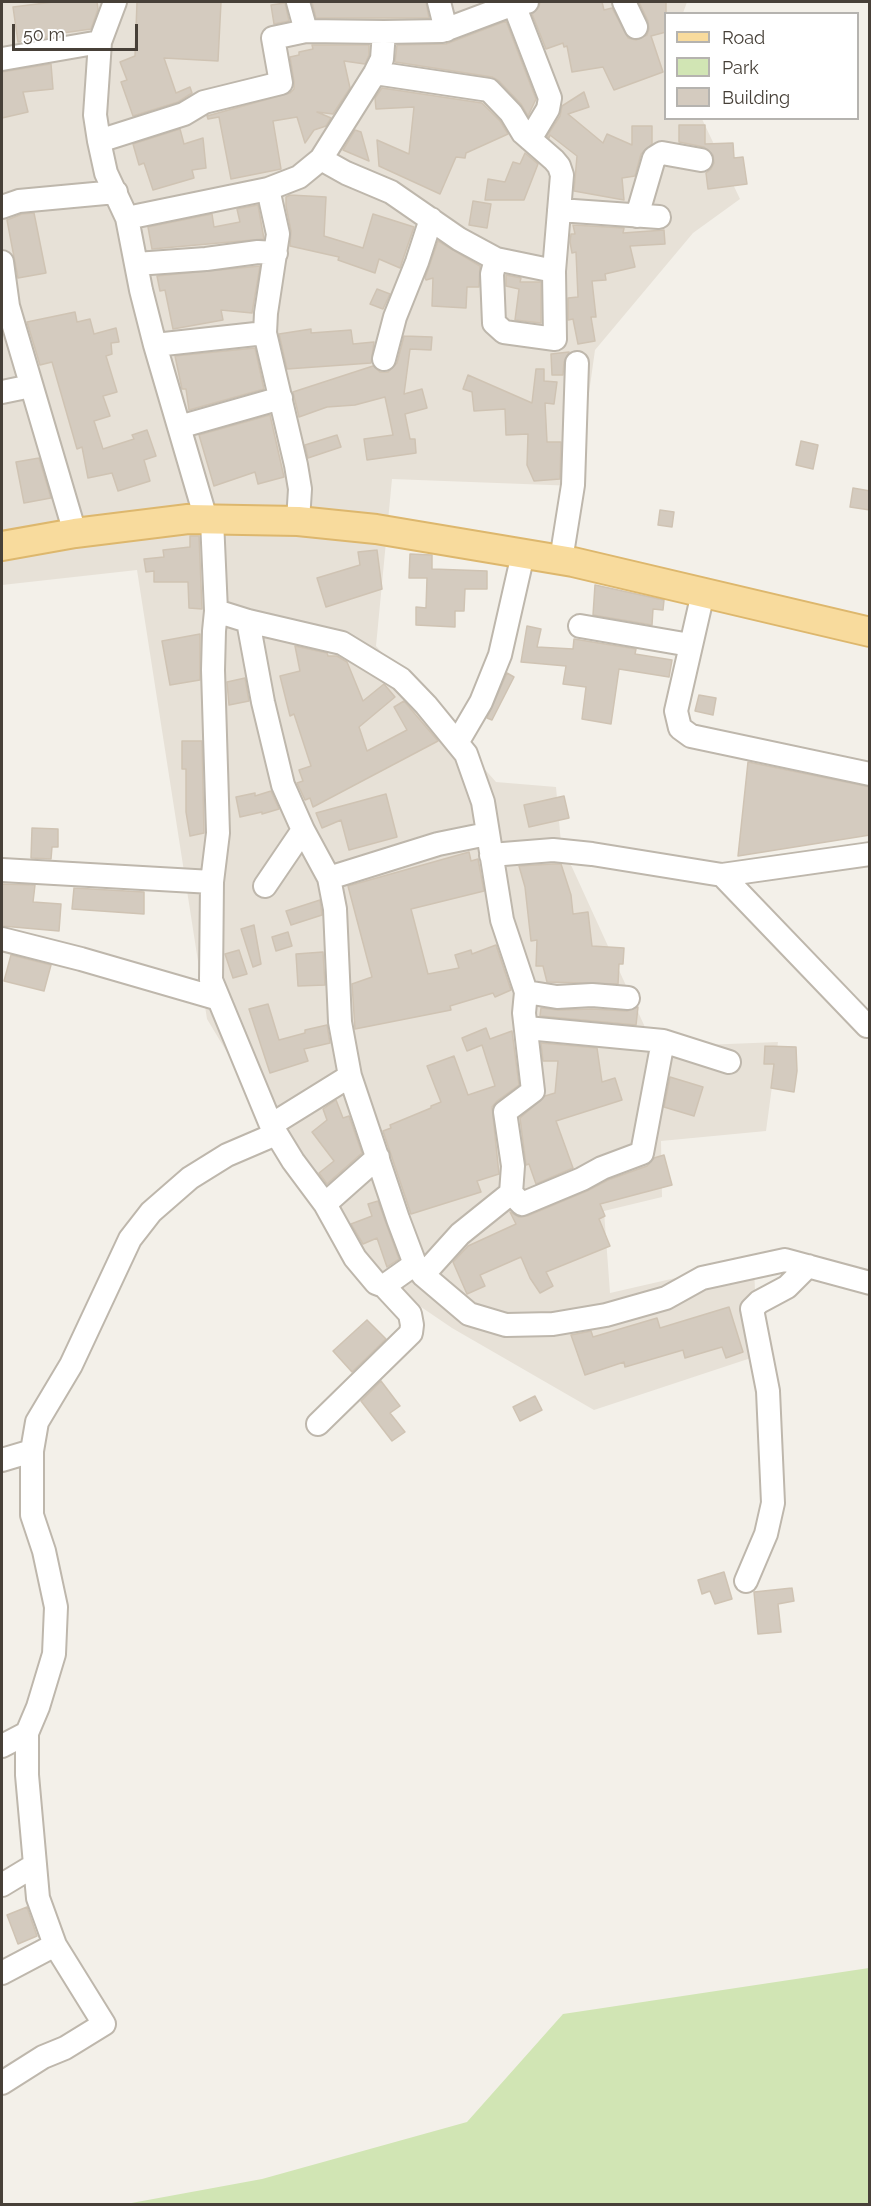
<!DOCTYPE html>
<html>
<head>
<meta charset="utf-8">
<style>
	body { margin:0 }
	#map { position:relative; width:871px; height:2206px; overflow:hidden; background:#f3f0e9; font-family:Raleway,sans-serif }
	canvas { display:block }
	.frame { position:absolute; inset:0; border:3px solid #474038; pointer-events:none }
	.legend { position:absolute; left:664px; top:12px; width:195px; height:108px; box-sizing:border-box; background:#fff; border:2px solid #b5b3af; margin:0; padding:8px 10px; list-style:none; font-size:18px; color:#474038 }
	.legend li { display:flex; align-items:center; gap:12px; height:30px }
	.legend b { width:30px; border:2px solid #b5b3af }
	.scale { position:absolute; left:12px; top:24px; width:126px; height:27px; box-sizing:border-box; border:3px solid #474038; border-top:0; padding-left:8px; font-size:18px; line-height:21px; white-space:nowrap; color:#474038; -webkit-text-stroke:4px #fff; paint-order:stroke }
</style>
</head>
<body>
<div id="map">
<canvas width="871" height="2206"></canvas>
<div class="frame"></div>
<ul class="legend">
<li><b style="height:8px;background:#f8db9d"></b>Road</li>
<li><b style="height:16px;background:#d1e5b4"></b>Park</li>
<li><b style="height:16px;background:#d4cbbf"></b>Building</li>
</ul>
<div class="scale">50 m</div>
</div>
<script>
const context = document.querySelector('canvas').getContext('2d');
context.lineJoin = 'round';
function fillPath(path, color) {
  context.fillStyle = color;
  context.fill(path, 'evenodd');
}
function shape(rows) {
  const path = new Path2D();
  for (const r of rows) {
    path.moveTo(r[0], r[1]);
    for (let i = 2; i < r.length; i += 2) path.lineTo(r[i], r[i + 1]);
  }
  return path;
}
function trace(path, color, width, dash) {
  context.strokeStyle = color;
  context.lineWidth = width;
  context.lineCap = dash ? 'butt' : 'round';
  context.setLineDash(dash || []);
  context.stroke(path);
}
const residential = shape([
	[2,2,687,2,683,13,666,14,666,118,702,119,740,199,693,233,595,350,576,486,392,479,376,646,496,782,556,787,561,843,654,1047,778,1042,766,1131,661,1141,662,1197,604,1211,610,1293,754,1260,757,1356,594,1410,452,1328,352,1260,207,1019,137,570,2,585]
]);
const green = shape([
	[869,1968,869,2204,126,2204,262,2179,467,2122,563,2014]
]);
const building = shape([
	[53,2,97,2,98,9,91,29,48,35,48,37,18,42,13,7,53,2],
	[137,2,221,2,218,61,164,58,176,93,190,87,192,93,178,102,133,116,121,82,127,80,120,62,135,56,137,2],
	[312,2,426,2,429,18,316,18,312,2],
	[540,2,602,2,604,10,612,8,628,38,636,40,647,35,649,29,648,21,639,2,666,2,666,32,651,36,663,72,614,90,603,67,572,72,567,46,564,47,563,43,546,49,532,14,539,7,540,2],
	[285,3,289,21,274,24,271,5,285,3],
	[506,21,536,99,528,116,521,104,499,81,492,77,395,62,397,45,446,44,506,21],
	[312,45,369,45,369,55,365,64,344,61,350,88,333,114,317,112,331,118,326,126,314,130,305,143,297,117,273,121,281,169,231,179,219,117,208,119,207,116,290,93,294,89,294,81,290,57,299,55,299,52,313,49,312,45],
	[51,64,53,89,23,92,28,112,2,118,2,72,51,64],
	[382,88,482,103,500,121,508,134,466,153,465,158,456,157,440,194,379,166,377,140,409,154,414,107,376,109,375,98,382,88],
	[584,92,589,107,568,114,603,143,607,134,632,145,632,126,652,126,652,144,641,154,635,176,622,178,624,200,574,191,577,156,550,135,549,138,547,136,560,116,562,106,584,92],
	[679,125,705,125,705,144,733,143,734,158,743,157,747,184,708,189,706,173,711,169,714,163,713,155,704,147,679,142,679,125],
	[180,129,184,144,203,138,206,168,192,170,194,178,153,190,144,163,139,165,133,144,180,129],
	[355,130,361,132,369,161,343,150,355,130],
	[525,153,538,164,524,200,485,200,488,179,505,182,513,162,520,164,525,153],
	[290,195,326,197,324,236,363,248,373,214,414,227,400,268,379,259,375,273,338,260,339,257,290,246,291,231,286,206,286,197,290,195],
	[473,201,491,204,487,228,469,225,473,201],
	[258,205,264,239,152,249,148,227,212,214,214,227,240,222,237,209,258,205],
	[34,213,46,273,18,278,7,220,22,214,34,213],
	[573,225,624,228,623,233,664,230,665,244,630,246,635,267,605,274,606,280,592,281,596,317,591,317,595,341,578,344,573,319,568,320,568,298,578,297,576,252,572,253,570,242,571,234,575,234,573,225],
	[438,241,480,266,479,287,467,287,466,308,432,306,433,278,426,280,425,278,438,241],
	[260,266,252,313,221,310,223,320,173,329,165,290,160,291,157,276,260,266],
	[506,275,521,278,520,282,541,282,541,323,515,320,519,289,506,286,506,275],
	[377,289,390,294,383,309,370,304,377,289],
	[75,312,77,322,90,319,94,334,116,328,119,342,111,343,112,354,106,356,117,392,103,396,110,416,94,421,103,449,134,439,132,435,147,430,156,456,144,460,150,481,118,491,112,473,88,478,82,447,77,449,52,362,40,365,27,322,75,312],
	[311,329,311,333,351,330,353,344,374,342,371,363,287,369,279,334,311,329],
	[404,336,432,337,431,350,410,349,404,394,422,389,427,408,405,414,410,439,415,439,416,453,367,460,364,439,393,435,385,397,355,405,327,407,299,417,293,392,373,366,380,372,388,372,397,363,404,336],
	[255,348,264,389,189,410,186,389,182,389,175,356,255,348],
	[569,352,564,362,563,375,552,375,551,354,569,352],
	[536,369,544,369,544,381,557,382,554,404,545,403,547,442,561,442,560,479,534,481,527,465,528,434,506,435,505,409,474,411,472,392,463,389,468,375,532,403,536,369],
	[270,415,284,477,258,484,255,472,214,486,199,435,270,415],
	[337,435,341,447,308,458,305,445,337,435],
	[801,441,818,445,813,469,796,465,801,441],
	[39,458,51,498,24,503,16,462,39,458],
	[853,488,870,491,870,510,850,507,853,488],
	[660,510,674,512,672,527,658,525,660,510],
	[190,536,199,536,202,609,189,608,188,582,154,582,154,571,146,572,144,559,164,557,163,550,190,547,190,536],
	[377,550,382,589,326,607,317,578,360,565,358,552,377,550],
	[410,554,432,555,432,569,487,571,487,589,465,589,464,611,455,611,455,627,416,625,416,607,426,608,427,578,409,578,410,554],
	[595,585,664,600,663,610,653,609,652,625,593,615,595,585],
	[527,626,541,629,537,647,573,649,574,639,636,649,635,654,672,660,669,677,619,669,611,724,582,719,586,687,563,684,566,666,521,662,527,626],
	[200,634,200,680,170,685,162,641,200,634],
	[295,646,327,653,328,656,337,656,347,662,363,701,384,684,395,697,359,727,367,751,407,730,394,707,404,701,438,741,313,807,310,798,305,800,297,783,303,781,299,770,311,766,294,714,290,716,280,676,300,671,295,646],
	[507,673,514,677,492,720,487,718,507,673],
	[245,678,249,701,229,705,227,682,245,678],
	[699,695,716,698,713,715,695,711,699,695],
	[182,741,202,741,204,833,190,836,186,812,186,769,182,769,182,741],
	[748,762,870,787,870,835,738,856,748,762],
	[271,791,279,809,262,814,262,812,240,817,236,797,255,793,255,796,271,791],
	[386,794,397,837,349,850,341,820,322,828,316,813,386,794],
	[564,796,569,818,529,827,524,805,564,796],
	[32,828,58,829,58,847,52,847,51,859,31,858,32,828],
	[469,852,471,861,478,859,484,891,411,909,428,974,459,968,455,955,471,950,472,954,496,945,511,990,495,997,493,993,450,1006,451,1010,355,1029,352,984,372,977,348,886,469,852],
	[553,864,561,864,571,895,573,914,588,912,592,946,624,948,623,964,619,964,618,984,547,982,543,966,536,966,537,940,531,941,525,887,519,866,553,864],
	[2,884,35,885,33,902,61,904,59,931,2,926,2,884],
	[74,888,144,892,144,914,72,909,74,888],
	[320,900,322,915,291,925,286,911,320,900],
	[254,925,261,964,253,967,241,929,254,925],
	[288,932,292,946,276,951,272,937,288,932],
	[239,950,247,974,233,978,225,954,239,950],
	[323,952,325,985,298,986,296,954,323,952],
	[11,955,51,965,44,991,4,981,11,955],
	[268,1004,279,1040,305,1033,305,1030,327,1025,330,1043,304,1049,308,1061,270,1073,249,1009,268,1004],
	[638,1007,636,1025,540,1016,541,1008,558,1010,592,1009,627,1011,638,1007],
	[486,1028,490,1039,512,1031,519,1085,497,1101,492,1107,499,1174,477,1181,481,1192,411,1214,383,1131,391,1128,390,1125,431,1108,431,1106,441,1102,427,1066,454,1056,468,1095,495,1086,482,1045,467,1051,462,1038,486,1028],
	[541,1043,597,1048,602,1082,615,1078,622,1100,556,1121,573,1168,536,1184,529,1164,526,1165,520,1118,545,1096,555,1093,558,1061,543,1061,541,1043],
	[765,1046,796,1047,797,1071,794,1092,771,1088,774,1064,764,1064,765,1046],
	[670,1077,703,1087,694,1116,664,1107,670,1077],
	[336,1100,343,1118,349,1116,362,1153,327,1184,319,1173,334,1161,312,1132,327,1120,323,1109,336,1100],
	[664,1155,672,1185,600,1204,605,1216,599,1219,610,1246,546,1272,553,1286,540,1293,530,1278,521,1257,480,1275,485,1286,467,1294,453,1262,468,1246,516,1224,510,1212,519,1217,527,1216,587,1191,608,1180,647,1166,654,1158,664,1155],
	[378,1201,399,1259,387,1267,377,1238,363,1244,351,1224,372,1216,368,1204,378,1201],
	[729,1307,743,1352,726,1358,722,1347,685,1358,683,1350,625,1367,624,1362,585,1375,571,1335,591,1331,593,1337,657,1318,660,1328,729,1307],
	[367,1320,386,1339,352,1372,333,1351,367,1320],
	[381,1381,400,1406,390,1413,405,1432,392,1441,361,1401,381,1381],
	[535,1396,542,1410,520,1421,513,1407,535,1396],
	[724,1572,732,1599,715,1604,710,1591,702,1594,698,1580,724,1572],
	[792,1588,794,1601,778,1604,781,1632,758,1634,754,1592,792,1588],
	[27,1907,37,1936,18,1944,7,1915,27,1907]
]);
const minor = shape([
	[115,2,100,42,95,115,99,141,106,173,127,218,141,290,155,345,206,519],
	[298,2,306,31,384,32],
	[439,2,446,30],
	[513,2,550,98,548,109,530,139],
	[624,2,636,27],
	[2,59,100,42],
	[99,141,184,114,204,102,281,83,273,38,306,31],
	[321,159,346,173,391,192,459,239,496,259,554,271,562,175,559,166,554,160,523,133,511,113,489,90,375,73],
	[268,189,278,234,266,313,265,333,296,465,300,489,298,521],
	[2,207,19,201,116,192],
	[559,210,659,217],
	[637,216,654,158,662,153,701,160],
	[127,218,268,189,299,177,321,159,375,73,382,59,384,32,442,31,514,4,527,2],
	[496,259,492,274,494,323,504,332,555,339,554,271],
	[2,262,8,306,75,533],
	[136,264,206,259,258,252,276,253],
	[155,345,265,333],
	[384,359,395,317,417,262,431,219],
	[2,392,31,386],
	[179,427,281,398],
	[212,520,216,611,248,621,342,643,401,679,426,705,466,754,483,802,502,920,526,992,524,1013,533,1091,505,1112,513,1166,511,1193,460,1234,423,1275,469,1314,506,1325,553,1324,606,1315,666,1298,702,1278,785,1260,870,1283],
	[561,560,573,485,577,363],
	[703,593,676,711,680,728,691,736,870,774],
	[216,611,214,631,213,670,218,833,212,882,211,980,271,1125,293,1161,325,1204,378,1157],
	[248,621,263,702,283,785,303,830,329,878,335,909,340,1022,350,1076,271,1125],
	[580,626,690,645],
	[457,743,481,702,500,655,523,554],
	[491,855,553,850,592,854,722,875,867,1026],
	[2,870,212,882],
	[722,875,870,854],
	[329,878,438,844,487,834],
	[265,886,303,830],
	[2,939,81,959,219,999],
	[526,992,557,997,592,995,628,998],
	[527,1028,663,1041,729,1062],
	[350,1076,398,1219,415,1264],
	[511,1193,522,1204,582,1179,602,1168,642,1153,663,1041],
	[325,1204,355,1258,376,1283,384,1286],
	[318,1424,411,1333,412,1325,410,1314,384,1286,415,1264,423,1275],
	[2,1460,32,1451,37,1422,71,1365,130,1239,151,1212,190,1178,227,1155,276,1134],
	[746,1581,766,1534,773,1503,768,1391,752,1309,759,1302,787,1287,808,1266],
	[2,1746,27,1733,38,1707,54,1654,56,1607,44,1551,32,1515,32,1451],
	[2,1885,35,1865],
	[2,1973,55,1945],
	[2,2083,43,2057,65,2048,104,2024,55,1945,38,1898,27,1775,27,1733]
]);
const major = shape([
	[2,546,75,533,188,519,298,521,376,529,573,562,870,632]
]);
fillPath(residential, '#e7e1d7');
fillPath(green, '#d1e5b4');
fillPath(building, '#d4cbbf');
trace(building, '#cfc3b3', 1.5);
trace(minor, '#beb7ac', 26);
trace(major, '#ddb76d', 32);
trace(minor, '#fff', 22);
trace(major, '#f8db9d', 28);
</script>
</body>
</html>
